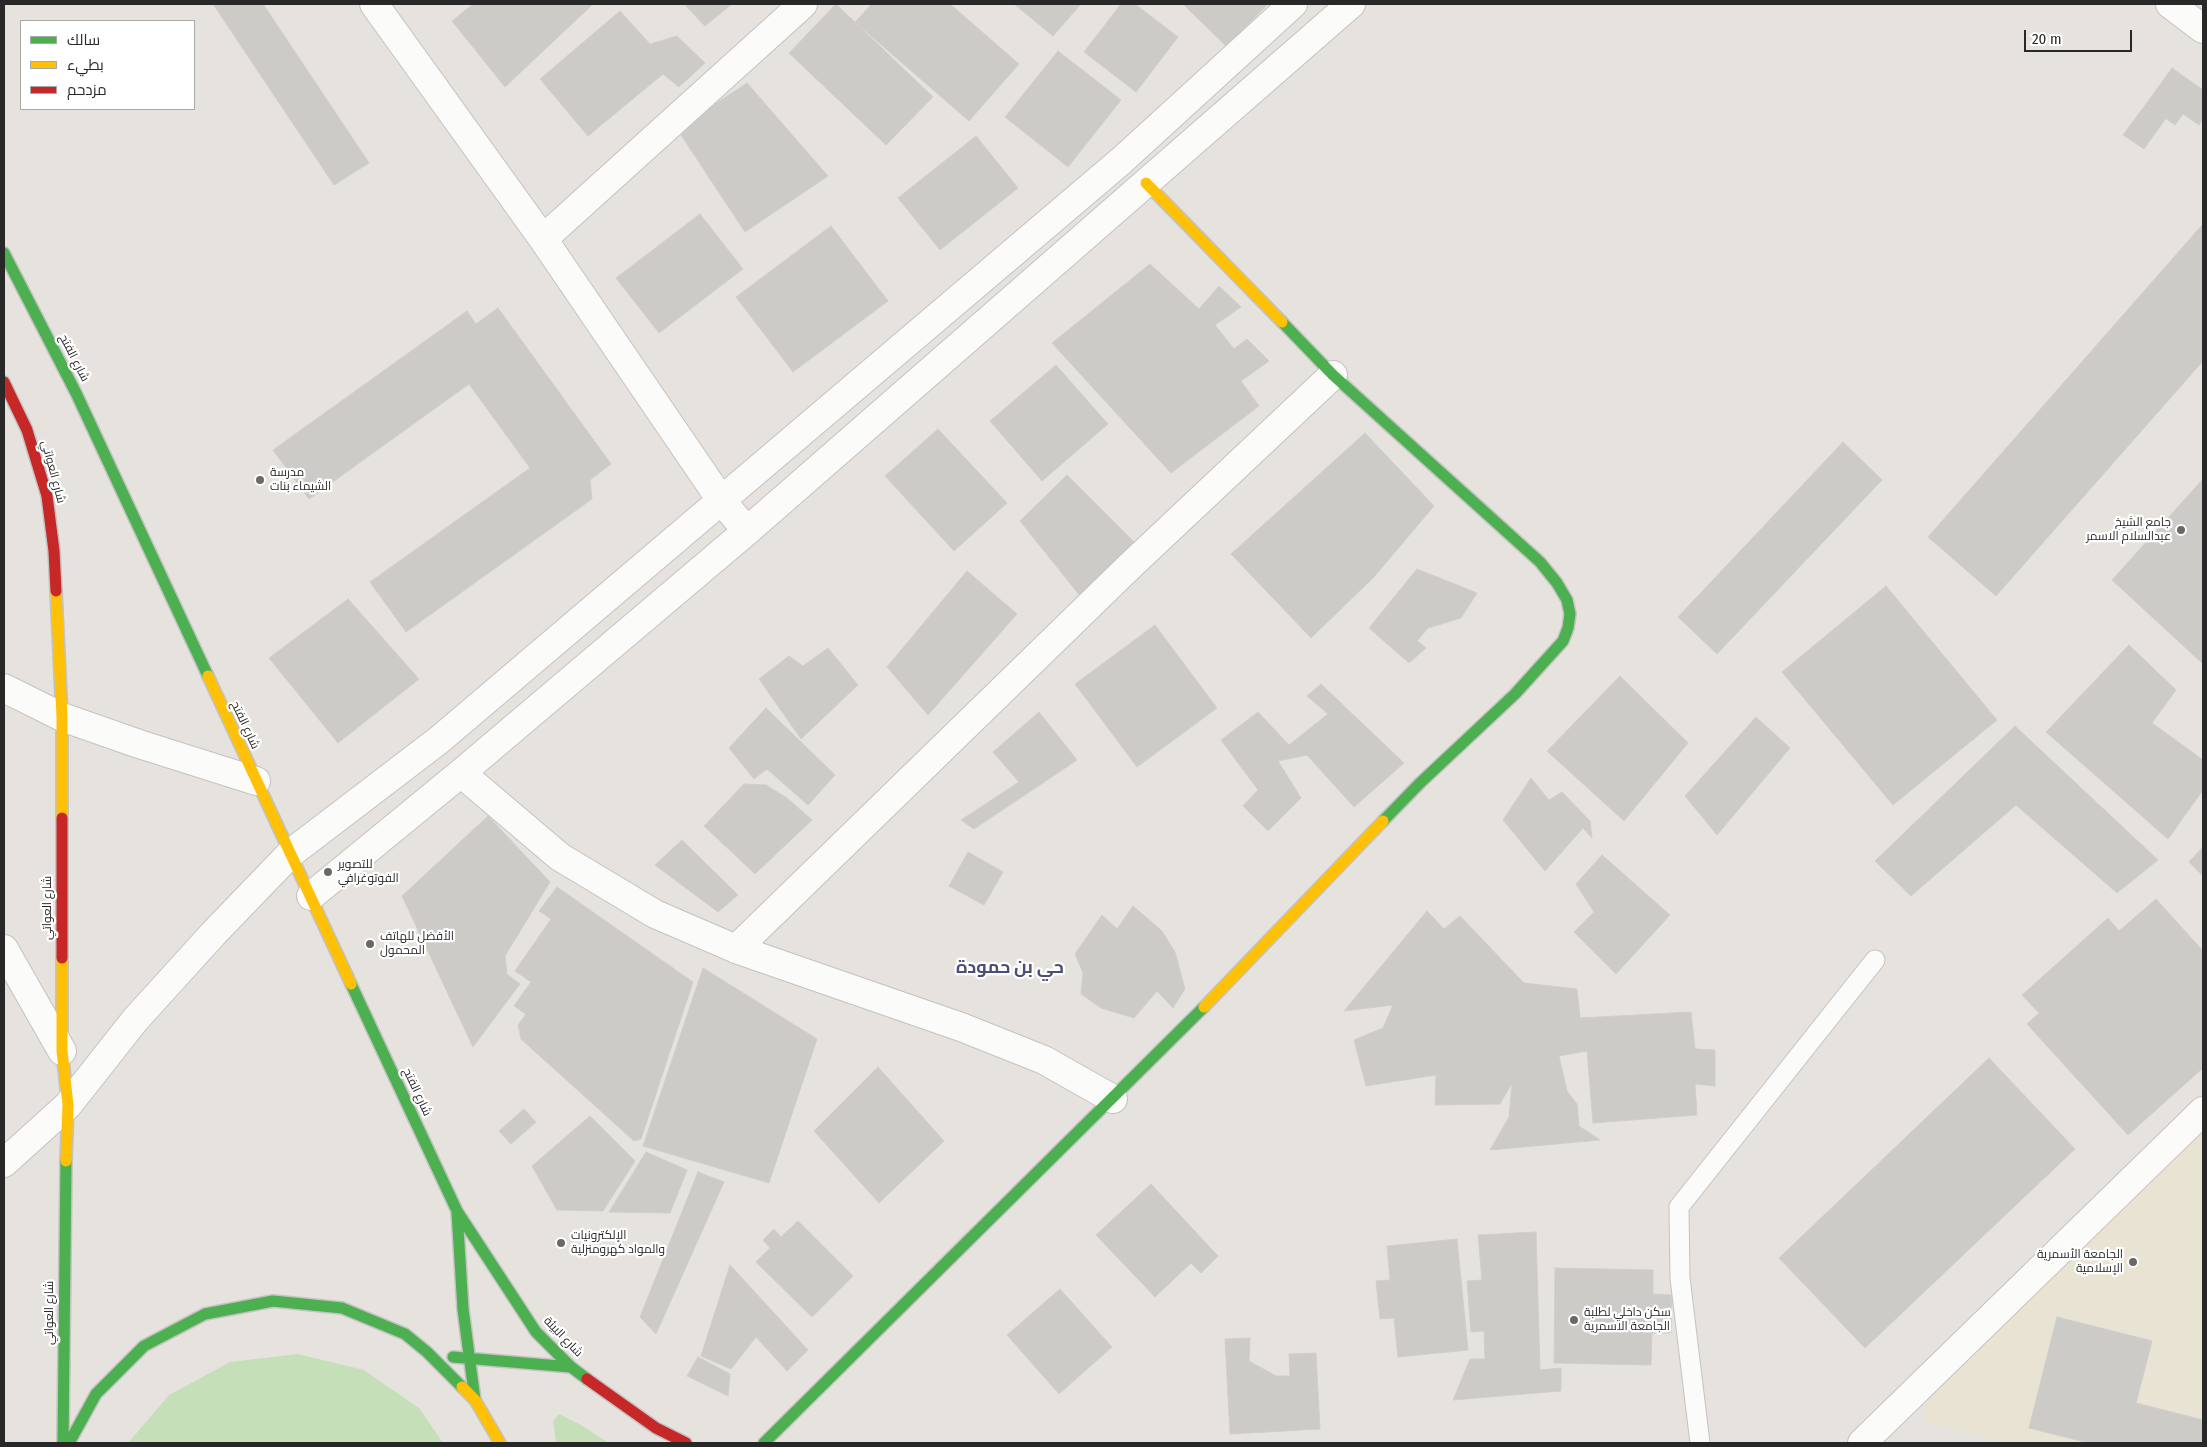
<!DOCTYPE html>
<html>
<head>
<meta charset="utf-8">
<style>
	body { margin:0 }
	#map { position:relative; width:2207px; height:1447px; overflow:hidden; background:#e6e3de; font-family:"Fira Sans Condensed",Cairo,sans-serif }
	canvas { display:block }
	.frame { position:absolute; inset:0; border:5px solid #282828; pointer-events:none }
	.legend { position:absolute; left:20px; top:20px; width:175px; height:90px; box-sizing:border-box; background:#fff; border:1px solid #a9a9a9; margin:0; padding:6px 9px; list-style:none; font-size:15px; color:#282828 }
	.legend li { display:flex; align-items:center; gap:10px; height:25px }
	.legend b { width:25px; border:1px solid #a9a9a9 }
	.scale { position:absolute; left:2024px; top:30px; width:108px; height:22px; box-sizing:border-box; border:2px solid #282828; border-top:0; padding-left:6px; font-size:15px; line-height:18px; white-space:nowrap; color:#282828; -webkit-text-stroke:4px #fff; paint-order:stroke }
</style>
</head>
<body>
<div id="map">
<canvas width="2207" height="1447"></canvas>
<div class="frame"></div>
<ul class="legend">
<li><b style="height:6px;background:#4caf50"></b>سالك</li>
<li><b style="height:6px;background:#ffc107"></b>بطيء</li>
<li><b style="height:6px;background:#c62828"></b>مزدحم</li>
</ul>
<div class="scale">20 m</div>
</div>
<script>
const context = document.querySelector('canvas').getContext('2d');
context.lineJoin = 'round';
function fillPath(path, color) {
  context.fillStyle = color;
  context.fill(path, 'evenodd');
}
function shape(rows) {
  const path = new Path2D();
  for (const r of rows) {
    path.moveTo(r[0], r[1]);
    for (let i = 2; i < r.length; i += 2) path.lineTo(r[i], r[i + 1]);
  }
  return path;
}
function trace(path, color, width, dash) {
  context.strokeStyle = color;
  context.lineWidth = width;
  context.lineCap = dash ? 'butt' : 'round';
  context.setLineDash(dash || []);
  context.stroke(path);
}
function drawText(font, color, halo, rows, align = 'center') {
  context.font = font + ' "Fira Sans Condensed",Cairo,sans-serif';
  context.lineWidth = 4.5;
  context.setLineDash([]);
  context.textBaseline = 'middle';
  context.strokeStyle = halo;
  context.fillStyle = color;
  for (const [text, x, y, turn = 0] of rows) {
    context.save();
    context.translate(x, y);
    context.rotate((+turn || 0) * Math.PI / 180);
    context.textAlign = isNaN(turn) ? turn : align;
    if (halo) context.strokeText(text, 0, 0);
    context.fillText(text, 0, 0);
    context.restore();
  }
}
const education = shape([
	[2203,1127,2203,1443,2007,1443,1925,1422,1923,1397]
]);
const green = shape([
	[298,1354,364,1370,420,1409,443,1443,128,1443,169,1395,230,1362],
	[559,1414,581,1425,609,1443,556,1443,553,1421]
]);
const building = shape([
	[213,4,263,4,369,163,334,185,213,4],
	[473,4,591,4,592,5,505,87,452,21,473,4],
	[684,4,732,4,705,26,684,4],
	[836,4,933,97,886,145,789,53,836,4],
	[872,4,950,4,1019,64,969,121,855,22,872,4],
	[1014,4,1081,4,1053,36,1014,4],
	[1121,4,1135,4,1178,37,1136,92,1084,52,1121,4],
	[1183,4,1268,4,1226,46,1183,4],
	[620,11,650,44,677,36,705,63,679,87,663,74,588,136,540,79,620,11],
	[1058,51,1121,100,1068,167,1005,117,1058,51],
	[2172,68,2203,90,2203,119,2199,125,2183,114,2175,125,2146,104,2172,68],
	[747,83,828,176,745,232,677,129,747,83],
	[2146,104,2166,118,2144,149,2123,135,2146,104],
	[976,136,1018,188,940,250,898,198,976,136],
	[700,214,743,269,659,333,616,278,700,214],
	[2203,224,2203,361,1996,596,1928,537,2203,224],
	[831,226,888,301,793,372,736,297,831,226],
	[1150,264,1199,309,1219,286,1241,307,1215,325,1234,349,1247,339,1269,361,1241,381,1259,406,1171,473,1052,343,1150,264],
	[498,308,611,464,590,480,592,499,406,632,370,582,530,468,469,384,309,499,273,450,467,311,476,324,498,308],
	[1056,365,1108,424,1042,481,990,421,1056,365],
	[938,429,1007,503,954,551,885,476,938,429],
	[1365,433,1434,506,1374,577,1311,638,1231,554,1365,433],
	[1843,442,1882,480,1717,654,1678,617,1843,442],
	[1067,475,1136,544,1081,597,1020,521,1067,475],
	[2203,479,2203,664,2112,580,2203,479],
	[1417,569,1477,593,1461,618,1428,628,1417,641,1426,648,1409,663,1369,628,1417,569],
	[967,571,1017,614,928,715,887,667,967,571],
	[1886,586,1997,720,1893,805,1782,672,1886,586],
	[348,599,419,679,338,743,269,658,348,599],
	[1155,625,1217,708,1137,767,1075,684,1155,625],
	[2129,645,2176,690,2152,723,2203,760,2203,790,2168,839,2046,732,2129,645],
	[828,648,858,685,801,739,759,679,789,656,803,666,828,648],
	[1620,676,1688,743,1624,821,1547,751,1620,676],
	[1321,684,1404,763,1354,807,1307,755,1278,761,1301,798,1268,831,1243,806,1258,790,1221,740,1258,712,1289,745,1328,714,1307,696,1321,684],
	[766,708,835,775,808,805,767,769,754,779,729,748,766,708],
	[1039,712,1077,760,974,829,961,820,1019,782,993,752,1039,712],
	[1756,717,1790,748,1717,835,1685,796,1756,717],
	[2015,726,2158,860,2117,893,2016,805,1911,896,1875,861,2015,726],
	[1531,778,1549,800,1562,792,1590,821,1592,838,1583,828,1545,871,1503,820,1531,778],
	[744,784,766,785,787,798,812,820,755,874,704,826,744,784],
	[488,816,550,882,505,956,507,974,520,984,473,1047,402,896,488,816],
	[682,840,738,895,718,912,655,865,682,840],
	[2203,847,2203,876,2189,862,2203,847],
	[968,852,1003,872,984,905,949,886,968,852],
	[1602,855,1670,915,1616,974,1574,932,1594,912,1576,884,1602,855],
	[557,887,693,982,641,1139,634,1141,521,1039,518,1025,526,1014,514,1006,531,982,515,971,551,919,539,911,557,887],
	[2156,899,2203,951,2203,1068,2128,1135,2027,1024,2039,1013,2022,995,2108,918,2119,931,2156,899],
	[1133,906,1162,931,1175,952,1185,989,1173,1008,1157,991,1134,1018,1101,1008,1081,994,1083,973,1075,954,1102,915,1117,929,1133,906],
	[1427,911,1444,929,1460,916,1524,983,1577,989,1580,1018,1691,1012,1695,1049,1715,1050,1715,1086,1695,1084,1697,1115,1593,1123,1587,1051,1559,1056,1567,1091,1577,1104,1579,1126,1600,1140,1490,1150,1509,1117,1512,1083,1500,1104,1435,1105,1436,1075,1366,1086,1354,1040,1383,1028,1393,1005,1344,1011,1427,911],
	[703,968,817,1039,769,1183,643,1146,703,968],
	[1989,1058,2075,1149,1865,1348,1779,1258,1989,1058],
	[878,1067,944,1141,879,1203,814,1131,878,1067],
	[524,1109,536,1122,511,1144,499,1131,524,1109],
	[590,1116,635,1161,603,1211,557,1210,532,1166,590,1116],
	[646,1152,687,1170,670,1213,609,1212,646,1152],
	[698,1172,724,1182,656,1334,640,1317,698,1172],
	[1151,1184,1218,1256,1201,1273,1191,1263,1155,1297,1096,1235,1151,1184],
	[798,1221,853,1276,812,1317,756,1262,770,1248,763,1240,774,1229,781,1237,798,1221],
	[1536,1232,1540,1370,1561,1368,1561,1391,1453,1400,1470,1359,1485,1359,1484,1331,1471,1332,1467,1281,1482,1280,1478,1235,1536,1232],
	[1457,1239,1468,1350,1398,1357,1394,1318,1380,1319,1376,1281,1390,1280,1387,1246,1457,1239],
	[730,1265,808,1350,787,1371,756,1337,731,1369,701,1356,730,1265],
	[1555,1268,1653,1270,1653,1294,1672,1295,1671,1333,1652,1333,1651,1365,1554,1363,1555,1268],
	[1060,1289,1112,1347,1059,1394,1007,1335,1060,1289],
	[2057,1317,2152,1341,2136,1403,2203,1420,2203,1443,2089,1443,2029,1428,2057,1317],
	[1250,1338,1249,1361,1276,1376,1290,1376,1289,1354,1316,1353,1320,1429,1230,1434,1225,1339,1250,1338],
	[698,1357,730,1374,728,1396,687,1376,698,1357]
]);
const lane = shape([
	[1700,1443,1680,1278,1679,1207,1875,960]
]);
const street = shape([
	[374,4,543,239,721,500,747,531],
	[2170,4,2203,29],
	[543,239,803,4],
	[4,688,62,717,139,744,256,781],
	[461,773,560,857,655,914,736,949,961,1027,1044,1060,1113,1099],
	[311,896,461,773,747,531,1351,4],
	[4,949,62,1051],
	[736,949,1130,566,1333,375],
	[4,1163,68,1105,135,1020,213,934,291,853,439,740,1121,161,1293,4],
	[1862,1443,2203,1111]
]);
const fast = shape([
	[4,253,76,393,208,676],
	[1282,322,1333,375,1540,562,1557,583,1567,600,1570,614,1568,628,1563,641,1515,694,1420,783,1383,821],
	[351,984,457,1211,536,1332,571,1367,587,1379],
	[457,1212,463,1309,475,1400],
	[453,1357,571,1367],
	[63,1443,66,1161],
	[69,1443,96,1394,144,1346,205,1314,273,1301,342,1308,405,1334,427,1352,462,1387],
	[764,1443,1204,1007]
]);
const slow = shape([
	[1146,183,1282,322],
	[56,591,62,717,62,818],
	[208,676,351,984],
	[62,958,62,1051,68,1105,66,1161],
	[1204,1007,1383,821],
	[462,1387,475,1400,500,1443]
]);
const jam = shape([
	[4,382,27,430,47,496,54,551,56,591],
	[62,818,62,958],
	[587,1379,656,1428,686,1443]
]);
const markers = [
	[260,480,5,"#6a6968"],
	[2181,530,5,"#6a6968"],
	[328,872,5,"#6a6968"],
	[370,944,5,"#6a6968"],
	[561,1243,5,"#6a6968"],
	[2133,1262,5,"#6a6968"],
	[1574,1320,5,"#6a6968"]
];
const streetNames = [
	["شارع الفتح",74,358,63],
	["شارع العواتي",53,472,75],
	["شارع الفتح",245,725,65],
	["شارع العواتي",48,908,-90],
	["شارع الفتح",417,1092,65],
	["شارع العواتي",50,1313,-90],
	["شارع البيئة",563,1337,46]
];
const poiNames = [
	["مدرسة",270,473],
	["الشيماء بنات",270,487],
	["جامع الشيخ",2171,523,"right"],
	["عبدالسلام الاسمر",2171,537,"right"],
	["للتصوير",338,865],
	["الفوتوغرافي",338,879],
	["الأفضل للهاتف",380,937],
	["المحمول",380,951],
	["الإلكترونيات",571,1236],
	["والمواد كهرومنزلية",571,1250],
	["الجامعة الأسمرية",2123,1255,"right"],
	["الإسلامية",2123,1269,"right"],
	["سكن داخلي لطلبة",1584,1313],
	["الجامعة اﻻسمرية",1584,1327]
];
const districtNames = [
	["حي بن حمودة",1010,968]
];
fillPath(education, '#e9e3d3');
fillPath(green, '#c5e0b8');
fillPath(building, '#cdcbc7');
trace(building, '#d1ceca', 1);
trace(lane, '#c4c2c3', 21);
trace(street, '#c4c2c3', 30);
trace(fast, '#c4c2c3', 14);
trace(slow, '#c4c2c3', 14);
trace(jam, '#c4c2c3', 14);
trace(lane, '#fbfbfa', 19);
trace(street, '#fbfbfa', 28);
trace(fast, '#4caf50', 11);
trace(slow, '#ffc107', 11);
trace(jam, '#c62828', 11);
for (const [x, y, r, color] of markers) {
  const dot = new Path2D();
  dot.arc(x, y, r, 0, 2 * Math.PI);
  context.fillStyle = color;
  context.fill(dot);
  trace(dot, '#fff', 2);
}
drawText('12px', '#282828', '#fff', streetNames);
drawText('12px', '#282828', '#fff', poiNames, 'left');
drawText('bold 18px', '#4b4f75', '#fff', districtNames);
</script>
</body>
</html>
